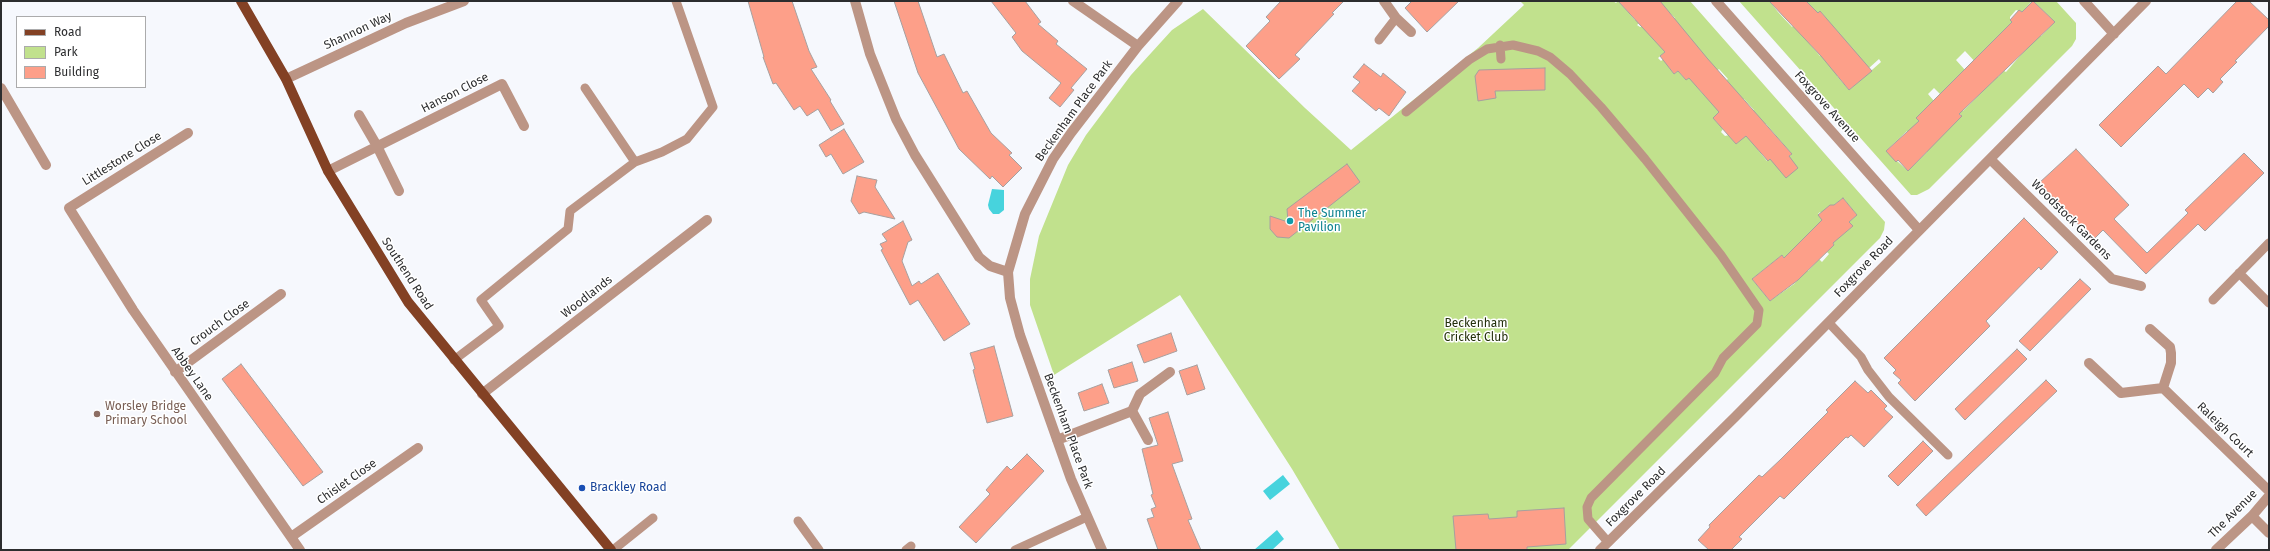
<!DOCTYPE html>
<html>
<head>
<meta charset="utf-8">
<style>
	body { margin:0 }
	#map { position:relative; width:2270px; height:551px; overflow:hidden; background:#f6f8fd; font-family:"Fira Sans",sans-serif }
	canvas { display:block }
	.frame { position:absolute; inset:0; border:2px solid #2c2d2f; pointer-events:none }
	.legend { position:absolute; left:16px; top:16px; width:130px; height:72px; box-sizing:border-box; background:#fff; border:1px solid #ababac; margin:0; padding:5px 7px; list-style:none; font-size:12px; color:#2c2d2f }
	.legend li { display:flex; align-items:center; gap:8px; height:20px }
	.legend b { width:20px; border:1px solid #ababac }
</style>
</head>
<body>
<div id="map">
<canvas width="2270" height="551"></canvas>
<div class="frame"></div>
<ul class="legend">
<li><b style="height:5px;background:#834124"></b>Road</li>
<li><b style="height:11px;background:#c1e18d"></b>Park</li>
<li><b style="height:11px;background:#fd9f89"></b>Building</li>
</ul>
</div>
<script>
const context = document.querySelector('canvas').getContext('2d');
context.lineJoin = 'round';
function fillPath(path, color) {
  context.fillStyle = color;
  context.fill(path, 'evenodd');
}
function shape(rows) {
  const path = new Path2D();
  for (const r of rows) {
    path.moveTo(r[0], r[1]);
    for (let i = 2; i < r.length; i += 2) path.lineTo(r[i], r[i + 1]);
  }
  return path;
}
function trace(path, color, width, dash) {
  context.strokeStyle = color;
  context.lineWidth = width;
  context.lineCap = dash ? 'butt' : 'round';
  context.setLineDash(dash || []);
  context.stroke(path);
}
function drawText(font, color, halo, rows, align = 'center') {
  context.font = font + ' "Fira Sans",sans-serif';
  context.lineWidth = 3;
  context.setLineDash([]);
  context.textBaseline = 'middle';
  context.strokeStyle = halo;
  context.fillStyle = color;
  for (const [text, x, y, turn = 0] of rows) {
    context.save();
    context.translate(x, y);
    context.rotate((+turn || 0) * Math.PI / 180);
    context.textAlign = isNaN(turn) ? turn : align;
    if (halo) context.strokeText(text, 0, 0);
    context.fillText(text, 0, 0);
    context.restore();
  }
}
const green = shape([
	[1520,1,1613,1,1616,3,1618,1,1635,20,1656,1,1690,1,1885,222,1884,230,1880,238,1568,550,1340,550,1292,469,1180,295,1054,375,1030,305,1030,279,1039,236,1068,165,1086,135,1131,75,1172,30,1203,9,1305,108,1351,150,1478,48,1524,5],
	[1660,4,1675,18,1640,27,1637,25],
	[1687,34,1706,63,1686,80,1678,71,1674,74,1669,67,1672,64,1666,57,1661,61,1658,58],
	[1719,69,1728,79,1706,97,1697,87],
	[1736,98,1740,102,1744,99,1754,110,1750,114,1746,135,1736,144,1729,135,1725,136,1721,132,1723,129,1713,118],
	[1766,124,1792,154,1779,165,1772,157,1767,161,1758,150,1762,146,1756,134],
	[1843,198,1857,215,1849,222,1853,226,1838,238,1818,214,1820,212,1822,214,1830,205,1834,205],
	[1816,226,1834,244,1827,252,1829,254,1822,262,1819,259,1808,271,1798,261,1804,256,1795,247],
	[1782,255,1800,277,1794,284,1770,301,1752,279],
	[1739,1,1772,1,1771,3,1778,12,1792,27,1813,9,1806,1,2032,1,2022,12,2016,10,2010,17,2010,20,2041,36,2055,22,2033,1,2056,1,2076,23,2076,39,2072,46,1929,189,1917,195,1911,195],
	[1820,11,1841,37,1820,56,1798,30],
	[2005,29,2026,49,2006,72,2004,71,1998,77,1978,57],
	[1965,51,1993,81,1963,111,1944,91,1965,70,1956,60],
	[1879,59,1881,62,1849,90,1837,76,1869,68],
	[1934,88,1962,116,1934,101,1928,94],
	[1907,131,1927,152,1908,171,1886,151]
]);
const water = shape([
	[992,189,1004,190,1004,210,999,214,993,214,989,209,988,205],
	[1283,475,1290,484,1270,500,1263,491],
	[1277,530,1284,539,1272,550,1254,550]
]);
const building = shape([
	[748,1,792,1,809,51,817,67,811,69,831,100,830,101,844,124,831,131,818,109,807,116,800,106,794,110,776,83,773,84,763,57,764,57,748,1],
	[894,1,918,1,937,57,944,54,963,93,967,91,991,133,1012,153,1009,155,1022,168,1003,187,992,176,990,179,959,149,918,73,894,1],
	[991,1,1025,1,1041,22,1038,24,1058,41,1056,44,1087,69,1071,88,1074,90,1060,107,1049,98,1061,83,1022,51,1012,37,1016,33,991,1],
	[1281,1,1344,1,1332,13,1334,14,1295,55,1300,59,1279,79,1246,46,1270,21,1266,17,1281,1],
	[1412,1,1459,1,1427,32,1405,8,1412,1],
	[1618,1,1660,1,1707,58,1792,154,1789,156,1798,168,1786,178,1770,159,1768,161,1746,136,1736,144,1713,118,1719,112,1689,78,1686,80,1678,71,1674,74,1660,56,1665,52,1618,1],
	[1769,1,1806,1,1818,13,1820,11,1872,71,1849,90,1821,56,1769,1],
	[2033,1,2055,22,1959,114,1962,116,1908,171,1898,160,1896,162,1886,151,1919,121,1916,118,2012,22,2010,20,2019,10,2022,12,2033,1],
	[2237,1,2249,1,2269,20,2269,26,2235,61,2237,62,2220,79,2223,82,2213,93,2208,88,2198,98,2184,84,2121,147,2099,125,2158,66,2166,74,2237,1],
	[1364,64,1381,77,1383,73,1406,92,1389,116,1379,108,1376,111,1352,91,1360,82,1353,77,1364,64],
	[1545,68,1545,90,1495,91,1496,98,1478,101,1475,76,1479,70,1545,68],
	[844,129,864,162,843,174,831,154,826,157,819,145,844,129],
	[2076,149,2129,205,2114,219,2147,253,2188,213,2185,210,2244,153,2264,173,2205,231,2198,224,2146,274,2103,230,2093,240,2039,183,2076,149],
	[1347,164,1360,182,1289,238,1277,237,1270,229,1270,216,1288,222,1287,209,1347,164],
	[857,176,877,180,875,187,895,219,864,212,859,214,851,201,857,176],
	[1843,198,1857,215,1849,222,1853,226,1833,243,1834,245,1798,280,1770,301,1752,279,1782,255,1784,258,1822,220,1818,215,1830,205,1834,205,1843,198],
	[2024,218,2058,252,2041,270,2039,267,1986,321,1990,326,1915,401,1898,383,1901,380,1893,373,1896,370,1884,358,2024,218],
	[903,221,912,240,908,242,902,261,912,286,919,281,921,284,938,273,970,324,944,341,918,300,910,305,881,250,883,249,880,244,887,241,882,234,903,221],
	[2080,279,2091,289,2030,351,2019,341,2080,279],
	[1171,333,1177,351,1144,363,1137,345,1171,333],
	[994,346,1013,416,987,423,973,370,975,369,970,353,994,346],
	[2017,349,2027,359,1965,420,1955,409,2017,349],
	[1132,362,1138,381,1114,388,1108,370,1132,362],
	[241,364,323,472,303,486,222,379,241,364],
	[1197,365,1205,389,1187,395,1179,371,1197,365],
	[2046,380,2057,391,1926,516,1916,505,2046,380],
	[1855,381,1868,393,1871,390,1887,406,1884,409,1893,417,1864,447,1851,435,1848,438,1846,437,1784,499,1780,496,1739,537,1742,539,1731,550,1709,550,1698,540,1710,527,1709,525,1759,475,1762,477,1781,459,1828,412,1826,410,1855,381],
	[1102,384,1109,403,1084,411,1078,393,1102,384],
	[1168,412,1183,461,1172,464,1192,519,1188,520,1201,550,1158,550,1147,519,1154,517,1151,509,1156,507,1151,495,1153,494,1142,449,1158,445,1149,418,1168,412],
	[1923,441,1933,451,1898,486,1888,476,1923,441],
	[1027,454,1044,471,976,543,959,527,990,494,986,490,1007,466,1011,470,1027,454],
	[1564,508,1566,544,1527,547,1527,550,1456,550,1453,516,1488,514,1489,519,1517,517,1517,511,1564,508]
]);
const lane = shape([
	[1379,40,1396,18],
	[1500,45,1501,59],
	[1406,112,1469,60,1487,49,1513,45,1538,51,1550,57,1570,74,1601,107,1645,159,1721,255,1759,310,1757,324,1723,358,1715,373,1591,498,1587,507,1588,519,1608,542],
	[635,162,662,152,687,139,713,107,676,1],
	[2239,273,2269,303],
	[2213,300,2269,243],
	[1829,323,1861,357,1868,370,1889,397,1948,455],
	[454,360,499,326,481,300,568,229,570,211,635,162,585,88],
	[798,521,819,550],
	[613,550,653,518],
	[906,550,911,546],
	[1015,550,1087,517]
]);
const street = shape([
	[855,1,870,54,896,119,915,155,979,257,990,266,1008,272],
	[1073,1,1138,46],
	[1384,1,1396,18,1411,32],
	[1716,1,1919,230],
	[2084,1,2114,34],
	[286,79,406,23,464,1],
	[1,88,46,165],
	[359,115,377,146,399,191],
	[188,133,69,208,133,310,300,550],
	[1990,159,2112,279,2141,286],
	[328,171,502,84,524,126],
	[2150,329,2170,347,2171,353,2171,363,2163,388],
	[2089,363,2121,393,2163,388],
	[175,372,281,294],
	[2163,388,2269,491],
	[482,394,707,220],
	[1132,411,1148,440],
	[1057,440,1132,411,1140,394,1170,372],
	[2252,516,2269,533],
	[291,537,418,448],
	[1102,550,1071,479,1020,335,1010,298,1008,272,1025,214,1053,159,1071,133,1138,46,1178,1],
	[1600,550,1735,417,2146,1],
	[2216,550,2252,516,2269,496]
]);
const primary = shape([
	[241,1,286,79,328,171,408,302,611,550]
]);
const markers = [
	[1290,221,4,"#0f9aa8"],
	[97,414,4,"#8d6e63"],
	[582,488,4,"#1a4fb4"]
];
const streetNames = [
	["Shannon Way",358,31,-25],
	["Hanson Close",455,93,-27],
	["Foxgrove Avenue",1827,107,48],
	["Beckenham Place Park",1074,111,-54],
	["Littlestone Close",122,159,-32],
	["Woodstock Gardens",2071,220,45],
	["Foxgrove Road",1864,267,-46],
	["Southend Road",407,274,57],
	["Woodlands",587,297,-38],
	["Crouch Close",220,323,-36],
	["Abbey Lane",192,374,55],
	["Raleigh Court",2225,430,44],
	["Beckenham Place Park",1068,431,70],
	["Chislet Close",347,482,-35],
	["Foxgrove Road",1636,497,-45],
	["The Avenue",2233,514,-45]
];
const cultureNames = [
	["The Summer",1298,214],
	["Pavilion",1298,228]
];
const parkNames = [
	["Beckenham",1476,324],
	["Cricket Club",1476,338]
];
const educationNames = [
	["Worsley Bridge",105,407],
	["Primary School",105,421]
];
const transitNames = [
	["Brackley Road",590,488]
];
fillPath(green, '#c1e18d');
fillPath(water, '#47d3dd');
fillPath(building, '#fd9f89');
trace(building, '#a6a09f', 1);
trace(lane, '#bc9585', 9);
trace(street, '#bc9585', 10);
trace(primary, '#834124', 10);
for (const [x, y, r, color] of markers) {
  const dot = new Path2D();
  dot.arc(x, y, r, 0, 2 * Math.PI);
  context.fillStyle = color;
  context.fill(dot);
  trace(dot, '#fff', 1.5);
}
drawText('12px', '#2c2d2f', '#fff', streetNames);
drawText('12px', '#0d838f', '#fff', cultureNames, 'left');
drawText('12px', '#24300c', '#fff', parkNames);
drawText('12px', '#785e54', '#fff', educationNames, 'left');
drawText('12px', '#164399', '#fff', transitNames, 'left');
</script>
</body>
</html>
